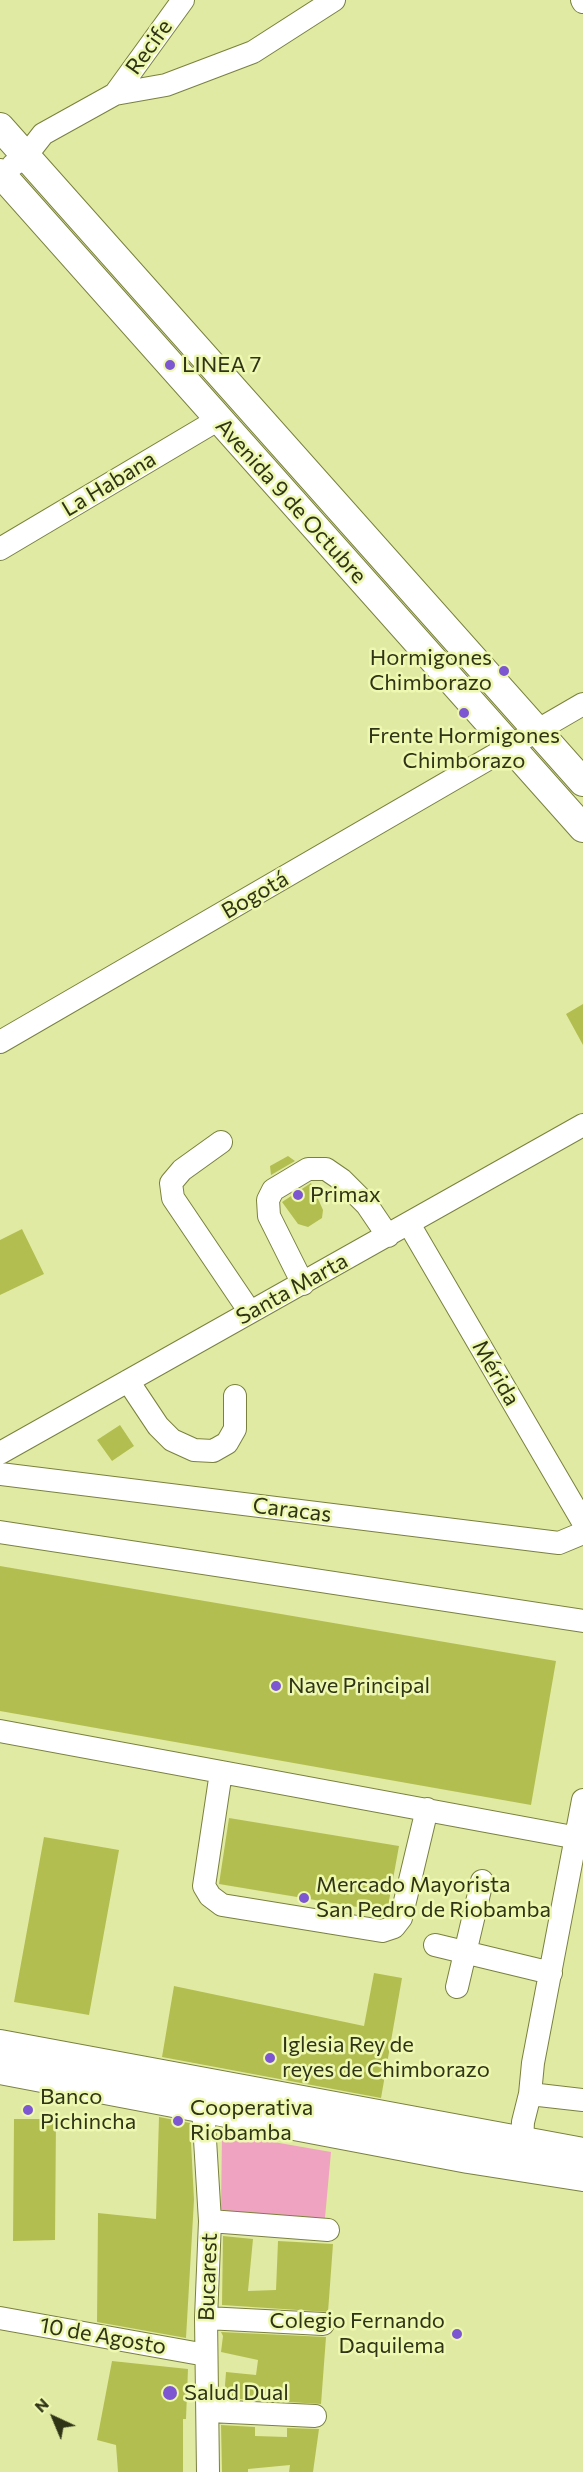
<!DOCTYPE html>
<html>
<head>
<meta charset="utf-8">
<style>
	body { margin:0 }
	#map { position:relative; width:583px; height:2472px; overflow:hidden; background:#e1eaa3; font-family:Commissioner,sans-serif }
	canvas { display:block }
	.north { position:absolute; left:24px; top:2388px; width:60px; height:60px; -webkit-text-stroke:4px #eef8b0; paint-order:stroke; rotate:316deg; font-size:16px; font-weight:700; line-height:24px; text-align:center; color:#303417 }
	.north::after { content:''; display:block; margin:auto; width:21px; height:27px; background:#303417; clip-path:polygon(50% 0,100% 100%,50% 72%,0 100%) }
</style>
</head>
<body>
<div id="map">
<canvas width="583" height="2472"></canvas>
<div class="north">N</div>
</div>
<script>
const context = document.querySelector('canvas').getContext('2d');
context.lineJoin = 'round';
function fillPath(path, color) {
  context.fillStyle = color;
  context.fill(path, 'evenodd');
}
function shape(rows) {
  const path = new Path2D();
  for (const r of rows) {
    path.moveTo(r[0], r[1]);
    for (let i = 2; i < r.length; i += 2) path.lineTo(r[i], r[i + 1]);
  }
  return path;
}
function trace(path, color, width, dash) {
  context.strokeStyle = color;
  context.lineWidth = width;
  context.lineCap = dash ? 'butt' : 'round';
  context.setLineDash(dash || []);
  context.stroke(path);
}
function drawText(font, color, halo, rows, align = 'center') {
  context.font = font + ' Commissioner,sans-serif';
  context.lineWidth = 5;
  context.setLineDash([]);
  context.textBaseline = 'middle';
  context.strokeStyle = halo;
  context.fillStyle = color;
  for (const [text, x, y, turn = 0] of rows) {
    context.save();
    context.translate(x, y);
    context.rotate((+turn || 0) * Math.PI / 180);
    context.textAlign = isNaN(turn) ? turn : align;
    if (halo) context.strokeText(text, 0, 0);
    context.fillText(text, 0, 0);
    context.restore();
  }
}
const green = shape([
	[222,2133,331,2152,325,2218,221,2212]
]);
const building = shape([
	[583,1004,583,1045,566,1014],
	[288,1156,295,1161,271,1175,270,1166],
	[311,1183,323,1210,322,1218,308,1227,298,1224,282,1202],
	[22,1229,44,1274,0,1295,0,1240],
	[120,1425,134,1446,112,1461,97,1440],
	[0,1566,556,1661,531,1805,0,1711],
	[229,1818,399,1846,387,1912,219,1884],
	[44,1837,119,1850,89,2015,14,2002],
	[374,1973,402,1978,381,2098,162,2057,174,1986,364,2026],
	[159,2117,190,2123,194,2200,186,2338,97,2322,98,2213,156,2219],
	[14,2119,56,2119,55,2240,13,2241],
	[223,2236,253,2239,248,2291,276,2290,278,2241,333,2244,328,2312,222,2305],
	[221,2332,326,2337,321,2404,224,2398,226,2372,256,2375,258,2360,221,2352,223,2336],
	[112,2361,188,2369,186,2419,183,2419,183,2472,118,2472,116,2445,97,2440],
	[221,2425,255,2427,255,2436,287,2437,287,2428,319,2429,313,2472,289,2472,290,2465,248,2469,248,2472,222,2472]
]);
const minor = shape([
	[582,0,583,2],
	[115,94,183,0],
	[13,165,25,157,43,134,115,94,166,85,253,52,334,0],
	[0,549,219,419],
	[0,1042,583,704],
	[221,1142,182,1170,171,1183,173,1198,250,1312],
	[409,1224,583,1522],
	[303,1284,269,1216,268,1200,273,1190,308,1169,326,1169,342,1180,367,1205,388,1236],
	[128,1381,158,1426,172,1440,194,1450,213,1451,227,1443,235,1429,235,1396],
	[0,1453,583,1125],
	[0,1474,559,1543,583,1533],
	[0,1532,583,1621],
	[0,1731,583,1839],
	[221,1772,204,1886,210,1896,222,1905,382,1931,394,1927,401,1918,427,1809],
	[583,1800,533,2063,530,2094,583,2100],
	[435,1945,551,1973],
	[457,1987,482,1881],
	[205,2093,203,2107,210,2221,206,2318,208,2472],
	[522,2141,523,2122,530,2094],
	[210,2221,328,2230],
	[0,2318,206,2355],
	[206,2318,323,2324],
	[209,2411,315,2416]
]);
const major = shape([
	[0,127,583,782],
	[0,173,583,828],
	[0,2044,583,2152],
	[0,2070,468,2159,583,2177]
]);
const markers = [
	[170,365,6,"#7d57d1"],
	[504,671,6,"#7d57d1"],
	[464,713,6,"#7d57d1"],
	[298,1195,6,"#7d57d1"],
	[276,1686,6,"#7d57d1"],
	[304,1898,6,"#7d57d1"],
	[270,2058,6,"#7d57d1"],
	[28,2110,6,"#7d57d1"],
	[178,2121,6,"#7d57d1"],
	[457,2334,6,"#7d57d1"],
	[170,2393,8,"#7d57d1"]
];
const streetNames = [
	["Recife",149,47,-54],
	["La Habana",109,484,-31],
	["Avenida 9 de Octubre",291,501,48],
	["Bogotá",255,895,-30],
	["Santa Marta",292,1289,-29],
	["Mérida",496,1373,60],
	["Caracas",292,1510,7],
	["Bucarest",208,2277,-88],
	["10 de Agosto",103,2336,10]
];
const poiNames = [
	["LINEA 7",182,365],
	["Hormigones",492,658,"right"],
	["Chimborazo",492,683,"right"],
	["Frente Hormigones",464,736,"center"],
	["Chimborazo",464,761,"center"],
	["Primax",310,1195],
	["Nave Principal",288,1686],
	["Mercado Mayorista",316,1885],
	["San Pedro de Riobamba",316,1910],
	["Iglesia Rey de",282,2045],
	["reyes de Chimborazo",282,2070],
	["Banco",40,2097],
	["Pichincha",40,2122],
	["Cooperativa",190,2108],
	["Riobamba",190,2133],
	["Colegio Fernando",445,2321,"right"],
	["Daquilema",445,2346,"right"],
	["Salud Dual",184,2393]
];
fillPath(green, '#f0a3c1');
fillPath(building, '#b3be50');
trace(minor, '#7a813e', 24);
trace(major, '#7a813e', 30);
trace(minor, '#fff', 22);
trace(major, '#fff', 28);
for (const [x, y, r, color] of markers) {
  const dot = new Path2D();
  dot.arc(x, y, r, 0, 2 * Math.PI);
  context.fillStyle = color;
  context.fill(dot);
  trace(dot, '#eef8b0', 2);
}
drawText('22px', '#303417', '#eef8b0', streetNames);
drawText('22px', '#303417', '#eef8b0', poiNames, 'left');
</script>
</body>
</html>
